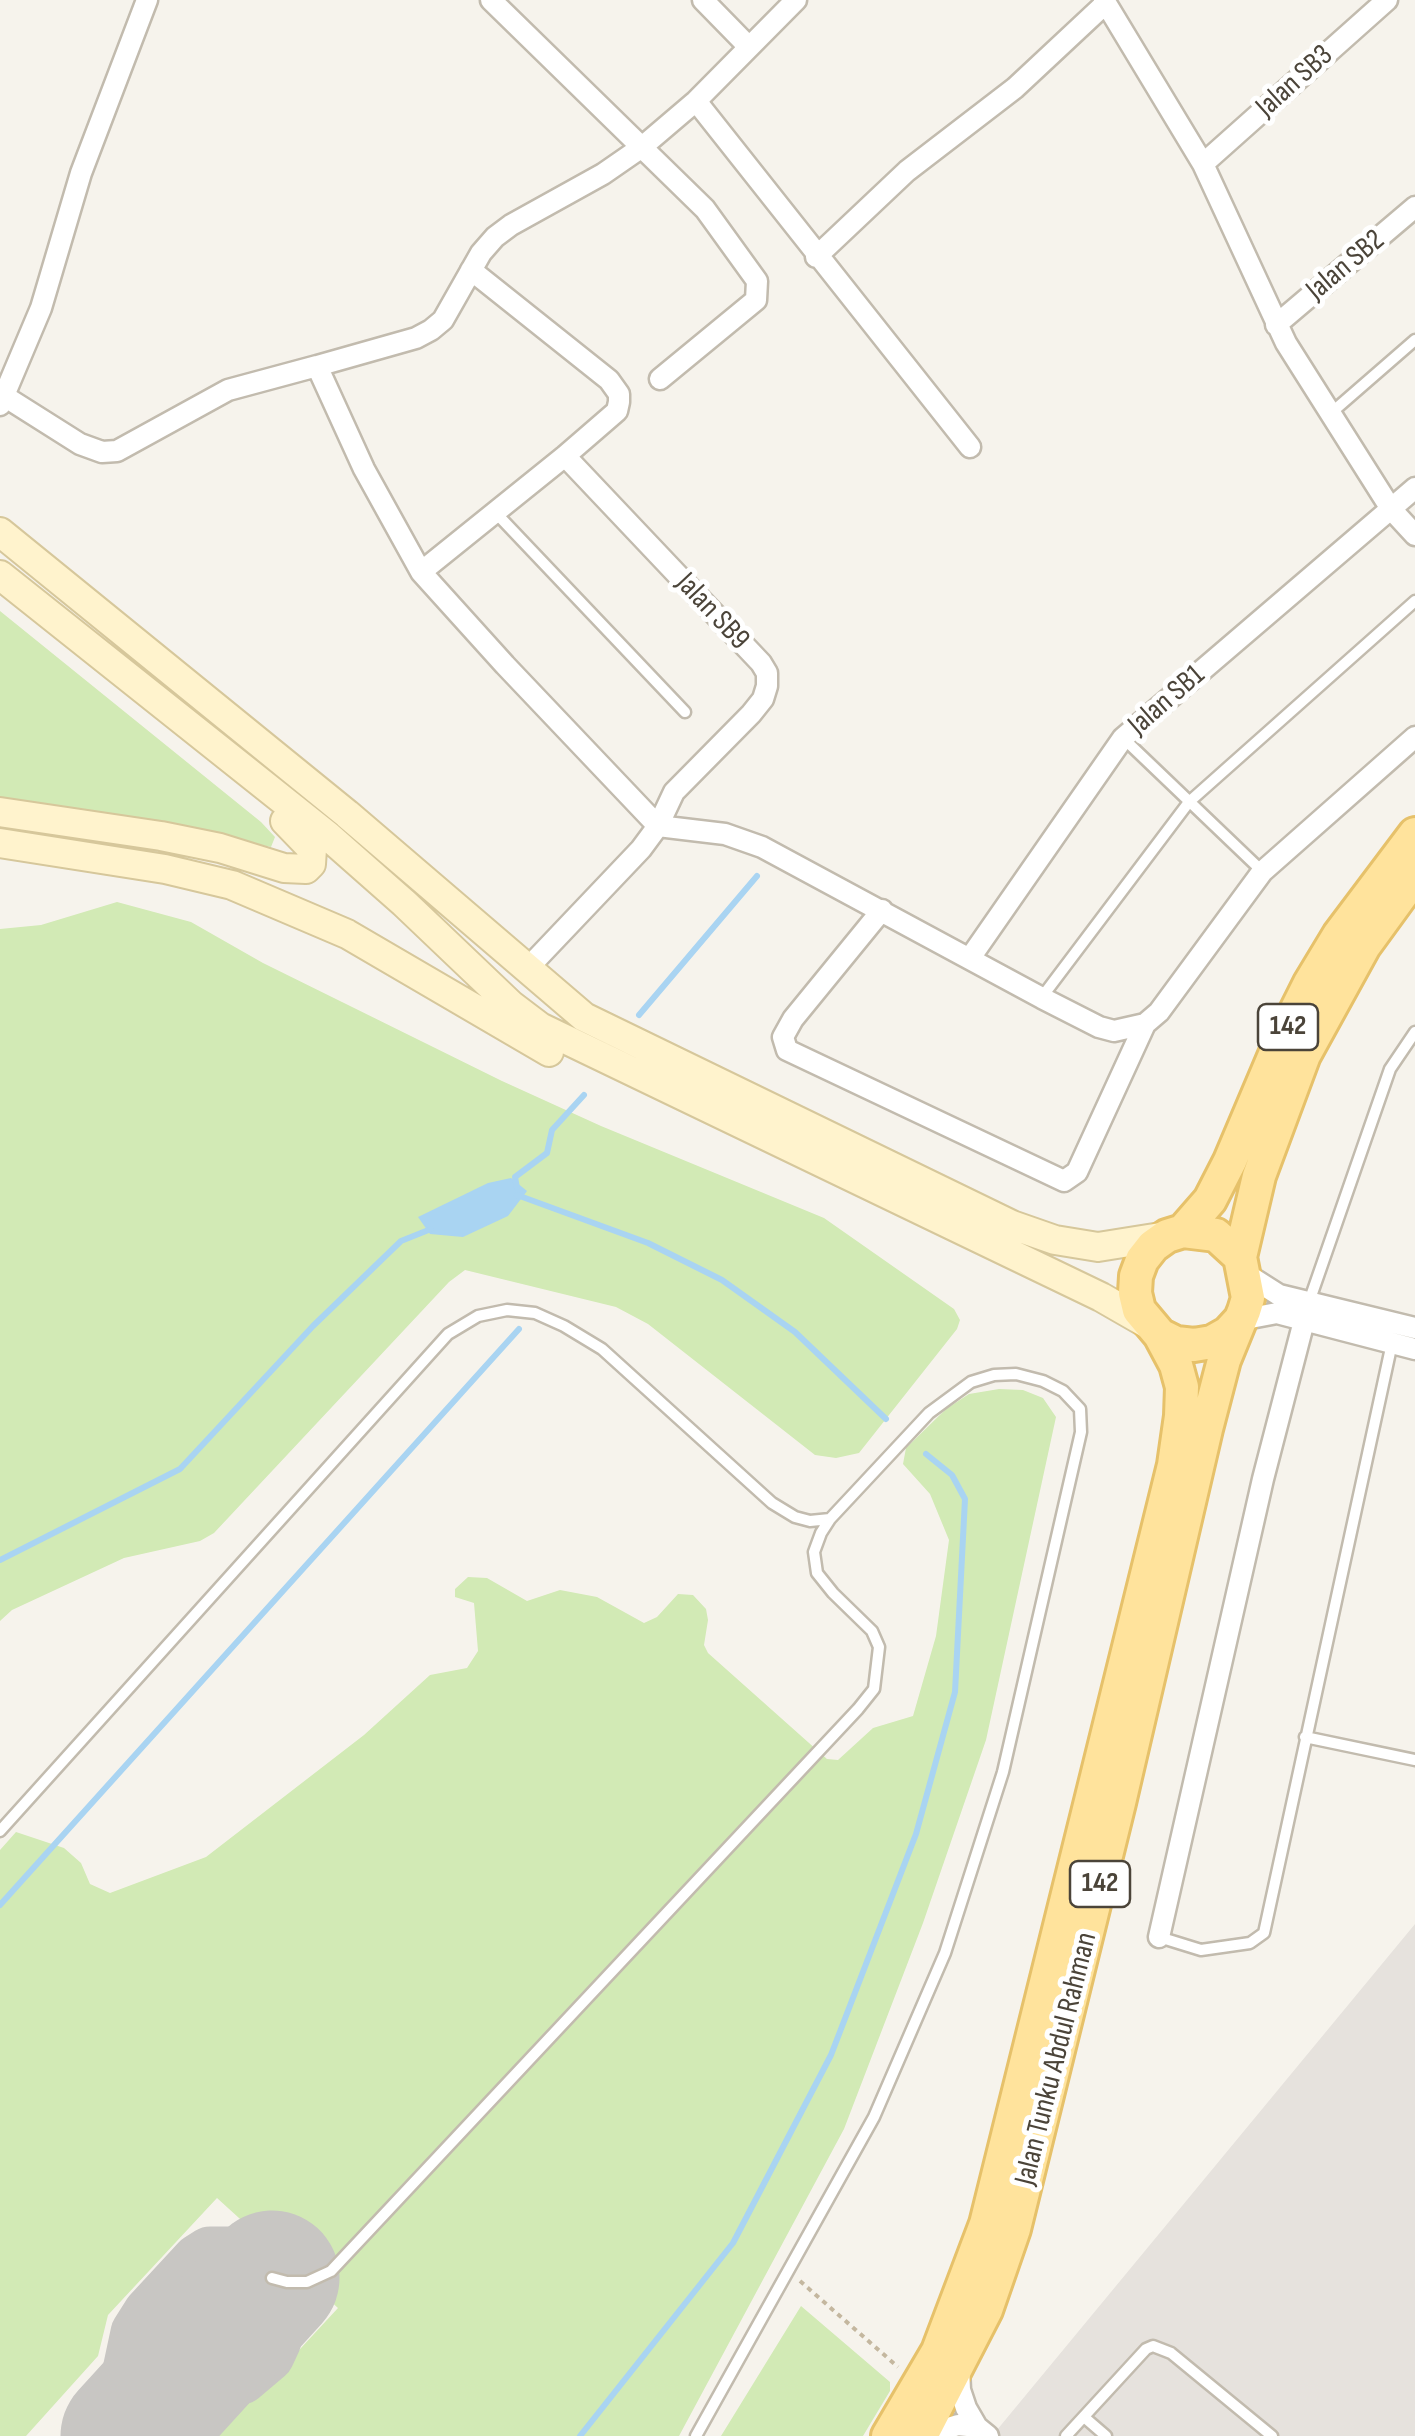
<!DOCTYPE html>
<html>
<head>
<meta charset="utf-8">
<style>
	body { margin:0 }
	canvas { display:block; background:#f6f3ec }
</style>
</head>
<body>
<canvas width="1415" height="2436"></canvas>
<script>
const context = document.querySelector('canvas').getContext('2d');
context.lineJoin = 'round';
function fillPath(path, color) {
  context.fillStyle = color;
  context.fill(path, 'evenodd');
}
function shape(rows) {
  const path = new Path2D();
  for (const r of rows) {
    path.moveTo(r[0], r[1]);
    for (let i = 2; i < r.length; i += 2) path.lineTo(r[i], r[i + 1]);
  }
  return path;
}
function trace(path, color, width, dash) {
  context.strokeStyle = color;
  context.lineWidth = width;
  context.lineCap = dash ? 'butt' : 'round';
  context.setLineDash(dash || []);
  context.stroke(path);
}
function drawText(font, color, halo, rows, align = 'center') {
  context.font = font + ' "Sofia Sans Condensed",sans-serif';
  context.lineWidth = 10;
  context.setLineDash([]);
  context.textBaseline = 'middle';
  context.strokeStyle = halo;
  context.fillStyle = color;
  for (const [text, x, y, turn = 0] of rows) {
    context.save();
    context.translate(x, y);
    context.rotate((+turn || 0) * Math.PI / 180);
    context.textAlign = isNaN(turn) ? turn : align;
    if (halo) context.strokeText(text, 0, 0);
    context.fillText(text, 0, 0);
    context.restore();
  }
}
const industrial = shape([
	[1415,1924,1415,2436,992,2436]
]);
const green = shape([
	[0,611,261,822,275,837,271,847,162,825,0,801],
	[117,902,191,922,263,963,502,1081,601,1126,824,1218,954,1309,960,1320,957,1329,859,1453,836,1458,815,1455,648,1324,616,1307,465,1270,449,1282,214,1533,200,1541,124,1558,12,1610,0,1621,0,929,41,925],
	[999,1389,1023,1390,1043,1398,1056,1417,986,1740,923,1923,844,2129,679,2436,211,2436,242,2403,252,2401,338,2308,217,2198,108,2315,98,2356,26,2436,0,2436,0,1850,16,1832,64,1848,81,1863,90,1884,110,1893,206,1857,364,1735,430,1675,467,1668,478,1651,474,1603,455,1597,455,1589,468,1577,487,1578,527,1601,560,1590,597,1597,644,1623,657,1617,678,1594,693,1595,706,1609,708,1620,704,1645,708,1653,827,1759,838,1760,873,1728,913,1716,936,1636,949,1540,930,1494,903,1464,906,1448,946,1409,969,1394],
	[801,2306,890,2382,890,2391,863,2436,721,2436]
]);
const water = shape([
	[511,1178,527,1191,508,1216,463,1237,430,1234,418,1217,488,1183]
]);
const stream = shape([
	[639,1015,757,876],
	[517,1188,515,1177,547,1153,552,1130,584,1095],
	[517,1195,648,1243,722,1280,795,1332,886,1419],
	[0,1560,180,1469,313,1326,401,1241,431,1229],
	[0,1905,519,1329],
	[580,2436,733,2243,831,2055,916,1834,955,1692,965,1499,952,1475,926,1454]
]);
const taxiway = shape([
	[116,2436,138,2333,150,2314,199,2261,210,2254,240,2254,258,2263,272,2278,279,2309,274,2340,267,2355,241,2377,194,2383,169,2391]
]);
const runway = shape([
	[128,2436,272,2278]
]);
const path = shape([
	[800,2281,898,2367]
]);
const service = shape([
	[1331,413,1415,340],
	[495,512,685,712],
	[1123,738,1262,871],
	[1042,997,1189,802,1415,601],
	[1309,1302,1390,1069,1415,1032],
	[1305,1737,1415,1760],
	[0,1831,448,1334,478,1316,507,1310,535,1313,564,1326,602,1349,772,1503,795,1517,810,1521,830,1519],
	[1159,1937,1201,1950,1250,1943,1264,1933,1392,1343],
	[272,2278,287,2282,307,2282,331,2271,858,1709,874,1689,879,1647,872,1631,833,1593,817,1573,814,1552,821,1533,830,1519,929,1413,971,1382,994,1375,1016,1374,1043,1381,1063,1391,1080,1409,1081,1432,1003,1772,945,1953,874,2117,696,2436],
	[1084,2417,1106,2436],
	[1066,2436,1146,2349,1153,2346,1171,2353,1272,2436]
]);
const minor = shape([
	[491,0,705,209,757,281,756,300,660,379],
	[703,0,748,46],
	[796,0,696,101,642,147,603,174,511,225,495,237,481,253,443,320,431,330,416,338,317,366,364,469,421,572,505,665,658,826,725,834,762,847,1042,998,1099,1027,1114,1031,1145,1024,1159,1012,1262,872,1415,737],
	[1104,0,1203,164,1286,343,1391,509,1415,535],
	[696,101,970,447],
	[1203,164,1387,0],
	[816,257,907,171,1015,88,1106,3],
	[1276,325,1415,207],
	[4,396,80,444,102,452,117,451,228,390,317,366],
	[0,405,41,308,81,173,147,0],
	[421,572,565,456,617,411,619,402,619,394,609,380,471,270],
	[882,910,793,1019,783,1037,787,1050,1064,1181,1077,1172,1145,1024],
	[970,958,1123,738,1415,488],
	[526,970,641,849,658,826,674,792,751,714,763,699,767,686,767,673,761,663,565,456],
	[1246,1274,1279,1295,1415,1328],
	[1240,1320,1277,1313,1415,1349],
	[1159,1937,1263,1479,1304,1321],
	[959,2369,960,2390,966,2408,977,2427,988,2436],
	[922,2436,958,2425,977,2427]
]);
const secondary = shape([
	[0,532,347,814,584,1017,1012,1225,1055,1240,1098,1247,1167,1236],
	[0,575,328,836,404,903,511,1005,540,1027,1101,1297,1148,1324],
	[0,812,161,836,220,848,284,868,306,869,311,864,312,849,285,821],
	[0,843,165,869,232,885,347,934,549,1052]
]);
const primary = shape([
	[1183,1231,1210,1200,1230,1161,1280,1043,1310,983,1339,935,1415,834],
	[1240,1257,1259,1176,1304,1055,1364,946,1415,876],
	[888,2436,938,2351,986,2224,1092,1797,1174,1465,1181,1416,1182,1387,1176,1365,1160,1335],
	[921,2436,986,2310,1014,2229,1119,1803,1206,1429,1224,1360,1244,1311,1248,1298,1240,1257,1216,1235,1183,1231,1167,1236,1153,1246,1142,1260,1136,1276,1135,1293,1139,1310,1160,1335,1176,1343,1194,1345,1212,1342,1228,1333,1240,1320]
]);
const shields = [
	[1288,1027,60],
	[1100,1884,60]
];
const shieldNames = [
	["142",1288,1027],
	["142",1100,1884]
];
const streetNames = [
	["Jalan SB3",1295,82,-42],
	["Jalan SB2",1346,266,-40],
	["Jalan SB9",712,612,47],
	["Jalan SB1",1167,701,-41],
	["Jalan Tunku Abdul Rahman",1057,2059,-76]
];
fillPath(industrial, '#e6e2dd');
fillPath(green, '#d2eab5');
fillPath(water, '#a9d4f2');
trace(stream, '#a9d4f2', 6);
trace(taxiway, '#c8c6c3', 55);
trace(runway, '#c8c6c3', 135);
trace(service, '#c2bbae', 15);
trace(minor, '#c2bbae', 25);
trace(secondary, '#d6c79b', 32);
trace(primary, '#e6c16a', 38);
trace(path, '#c4b79f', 4, [5, 5]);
trace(service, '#fff', 10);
trace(minor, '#fff', 20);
trace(secondary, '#fff3cd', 28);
trace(primary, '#ffe39c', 32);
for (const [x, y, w] of shields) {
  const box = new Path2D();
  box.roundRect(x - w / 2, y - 23, w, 46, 8);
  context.fillStyle = '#fff';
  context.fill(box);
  trace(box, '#4b4439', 2.5);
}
drawText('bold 28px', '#4b4439', null, shieldNames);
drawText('30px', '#4b4439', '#fff', streetNames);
</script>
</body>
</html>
